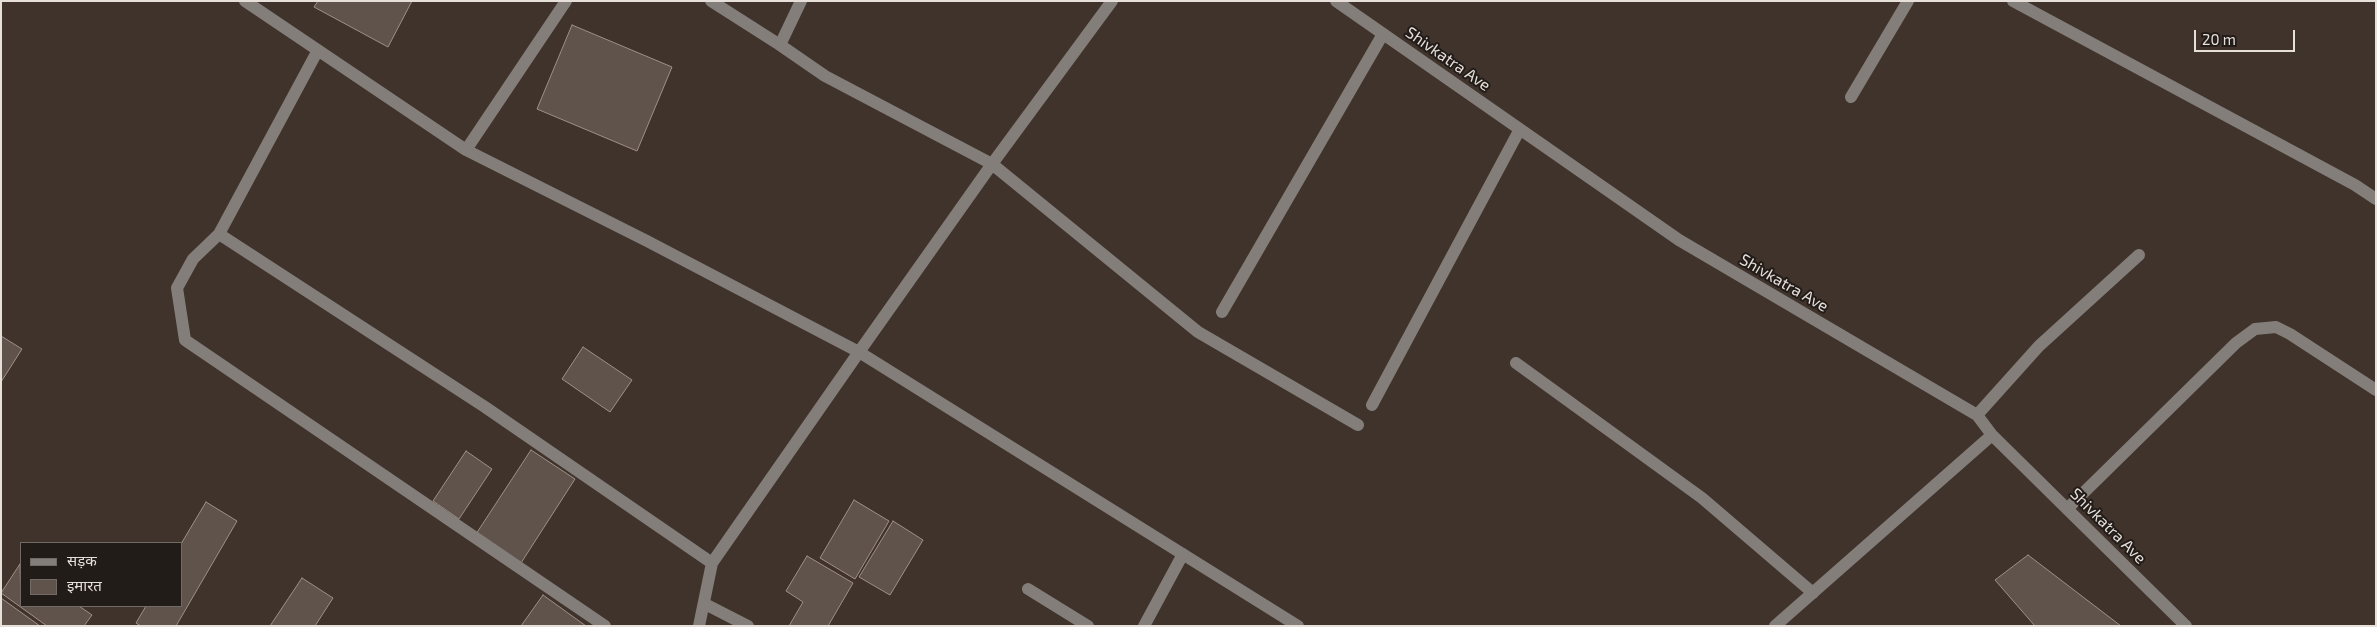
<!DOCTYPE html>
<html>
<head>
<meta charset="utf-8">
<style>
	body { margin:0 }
	#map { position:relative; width:2377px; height:627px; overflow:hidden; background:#3f332c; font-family:"Exo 2","Noto Sans Devanagari",sans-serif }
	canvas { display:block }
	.frame { position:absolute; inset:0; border:2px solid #e7dfda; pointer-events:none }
	.legend { position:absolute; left:20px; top:542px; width:162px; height:65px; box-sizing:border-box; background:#221c19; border:1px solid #716a66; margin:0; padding:6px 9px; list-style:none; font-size:15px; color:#e7dfda }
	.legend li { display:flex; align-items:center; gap:10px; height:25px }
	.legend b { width:25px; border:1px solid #716a66 }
	.scale { position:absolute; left:2194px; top:30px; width:101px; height:22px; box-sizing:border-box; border:2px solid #e7dfda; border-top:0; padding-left:6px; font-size:15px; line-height:18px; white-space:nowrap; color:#e7dfda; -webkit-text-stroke:4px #221c19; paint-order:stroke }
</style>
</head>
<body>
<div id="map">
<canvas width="2377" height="627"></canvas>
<div class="frame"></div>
<ul class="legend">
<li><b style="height:6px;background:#847e7a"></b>सड़क</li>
<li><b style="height:14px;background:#60534b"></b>इमारत</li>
</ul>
<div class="scale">20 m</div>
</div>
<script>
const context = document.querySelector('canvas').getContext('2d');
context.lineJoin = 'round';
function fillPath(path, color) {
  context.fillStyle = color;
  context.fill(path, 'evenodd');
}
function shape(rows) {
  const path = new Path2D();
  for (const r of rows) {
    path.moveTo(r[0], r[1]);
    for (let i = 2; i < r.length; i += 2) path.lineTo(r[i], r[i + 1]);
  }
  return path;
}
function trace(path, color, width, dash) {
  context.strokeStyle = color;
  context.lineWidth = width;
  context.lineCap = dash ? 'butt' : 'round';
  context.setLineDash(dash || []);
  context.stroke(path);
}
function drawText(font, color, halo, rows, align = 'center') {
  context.font = font + ' "Exo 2",sans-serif';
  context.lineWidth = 4;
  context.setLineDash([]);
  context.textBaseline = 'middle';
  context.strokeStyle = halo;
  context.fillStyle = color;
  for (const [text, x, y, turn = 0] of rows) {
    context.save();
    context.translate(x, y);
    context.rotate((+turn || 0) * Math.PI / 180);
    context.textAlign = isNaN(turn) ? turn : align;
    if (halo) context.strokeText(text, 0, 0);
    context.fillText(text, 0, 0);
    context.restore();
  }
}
const building = shape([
	[318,1,412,1,388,47,314,7,318,1],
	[572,25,672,67,637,151,537,109,572,25],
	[1,336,22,349,1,382,1,336],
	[583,347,632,380,610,412,562,379,583,347],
	[531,450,575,479,521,563,476,534,531,450],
	[466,451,492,469,459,519,433,501,466,451],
	[854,500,889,521,855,579,820,558,854,500],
	[206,502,237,521,176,626,141,626,136,623,146,606,181,606,181,544,206,502],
	[893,521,923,540,890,595,859,577,893,521],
	[2028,555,2121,626,2035,626,1995,580,2028,555],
	[807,556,853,583,828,626,789,626,803,602,786,591,807,556],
	[20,564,21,606,79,606,92,615,84,626,47,626,1,593,20,564],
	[302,578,333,598,315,626,270,626,302,578],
	[543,595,586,626,521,626,543,595],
	[1,598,40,626,1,626,1,598]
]);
const minor = shape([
	[245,1,466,150],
	[566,1,466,150,647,241,859,352,992,164,1198,332,1358,425],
	[711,1,780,45],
	[801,1,780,45,825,76,992,164,1112,1],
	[1336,1,1679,240,1977,415,1992,435,2186,626],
	[2013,1,2355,185,2376,199],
	[318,50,219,234,193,259,177,288,185,340,605,626],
	[1851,97,1908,1],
	[219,234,485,407,712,563],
	[1222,312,1383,34],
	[1516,363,1702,498,1813,593],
	[1372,405,1520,129],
	[1977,415,2039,346,2139,255],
	[2067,509,2236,343,2255,329,2276,327,2290,334,2376,390],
	[1028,589,1088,626],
	[705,604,748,626],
	[699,626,712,563,859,352,1298,626],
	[1144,626,1183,554],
	[1775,626,1992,435]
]);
const streetNames = [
	["Shivkatra Ave",1448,59,35],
	["Shivkatra Ave",1784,283,30],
	["Shivkatra Ave",2108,526,45]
];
fillPath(building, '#60534b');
trace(building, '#9f9088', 1);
trace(minor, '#847e7a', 12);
drawText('16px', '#e7dfda', '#221c19', streetNames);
</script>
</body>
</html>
